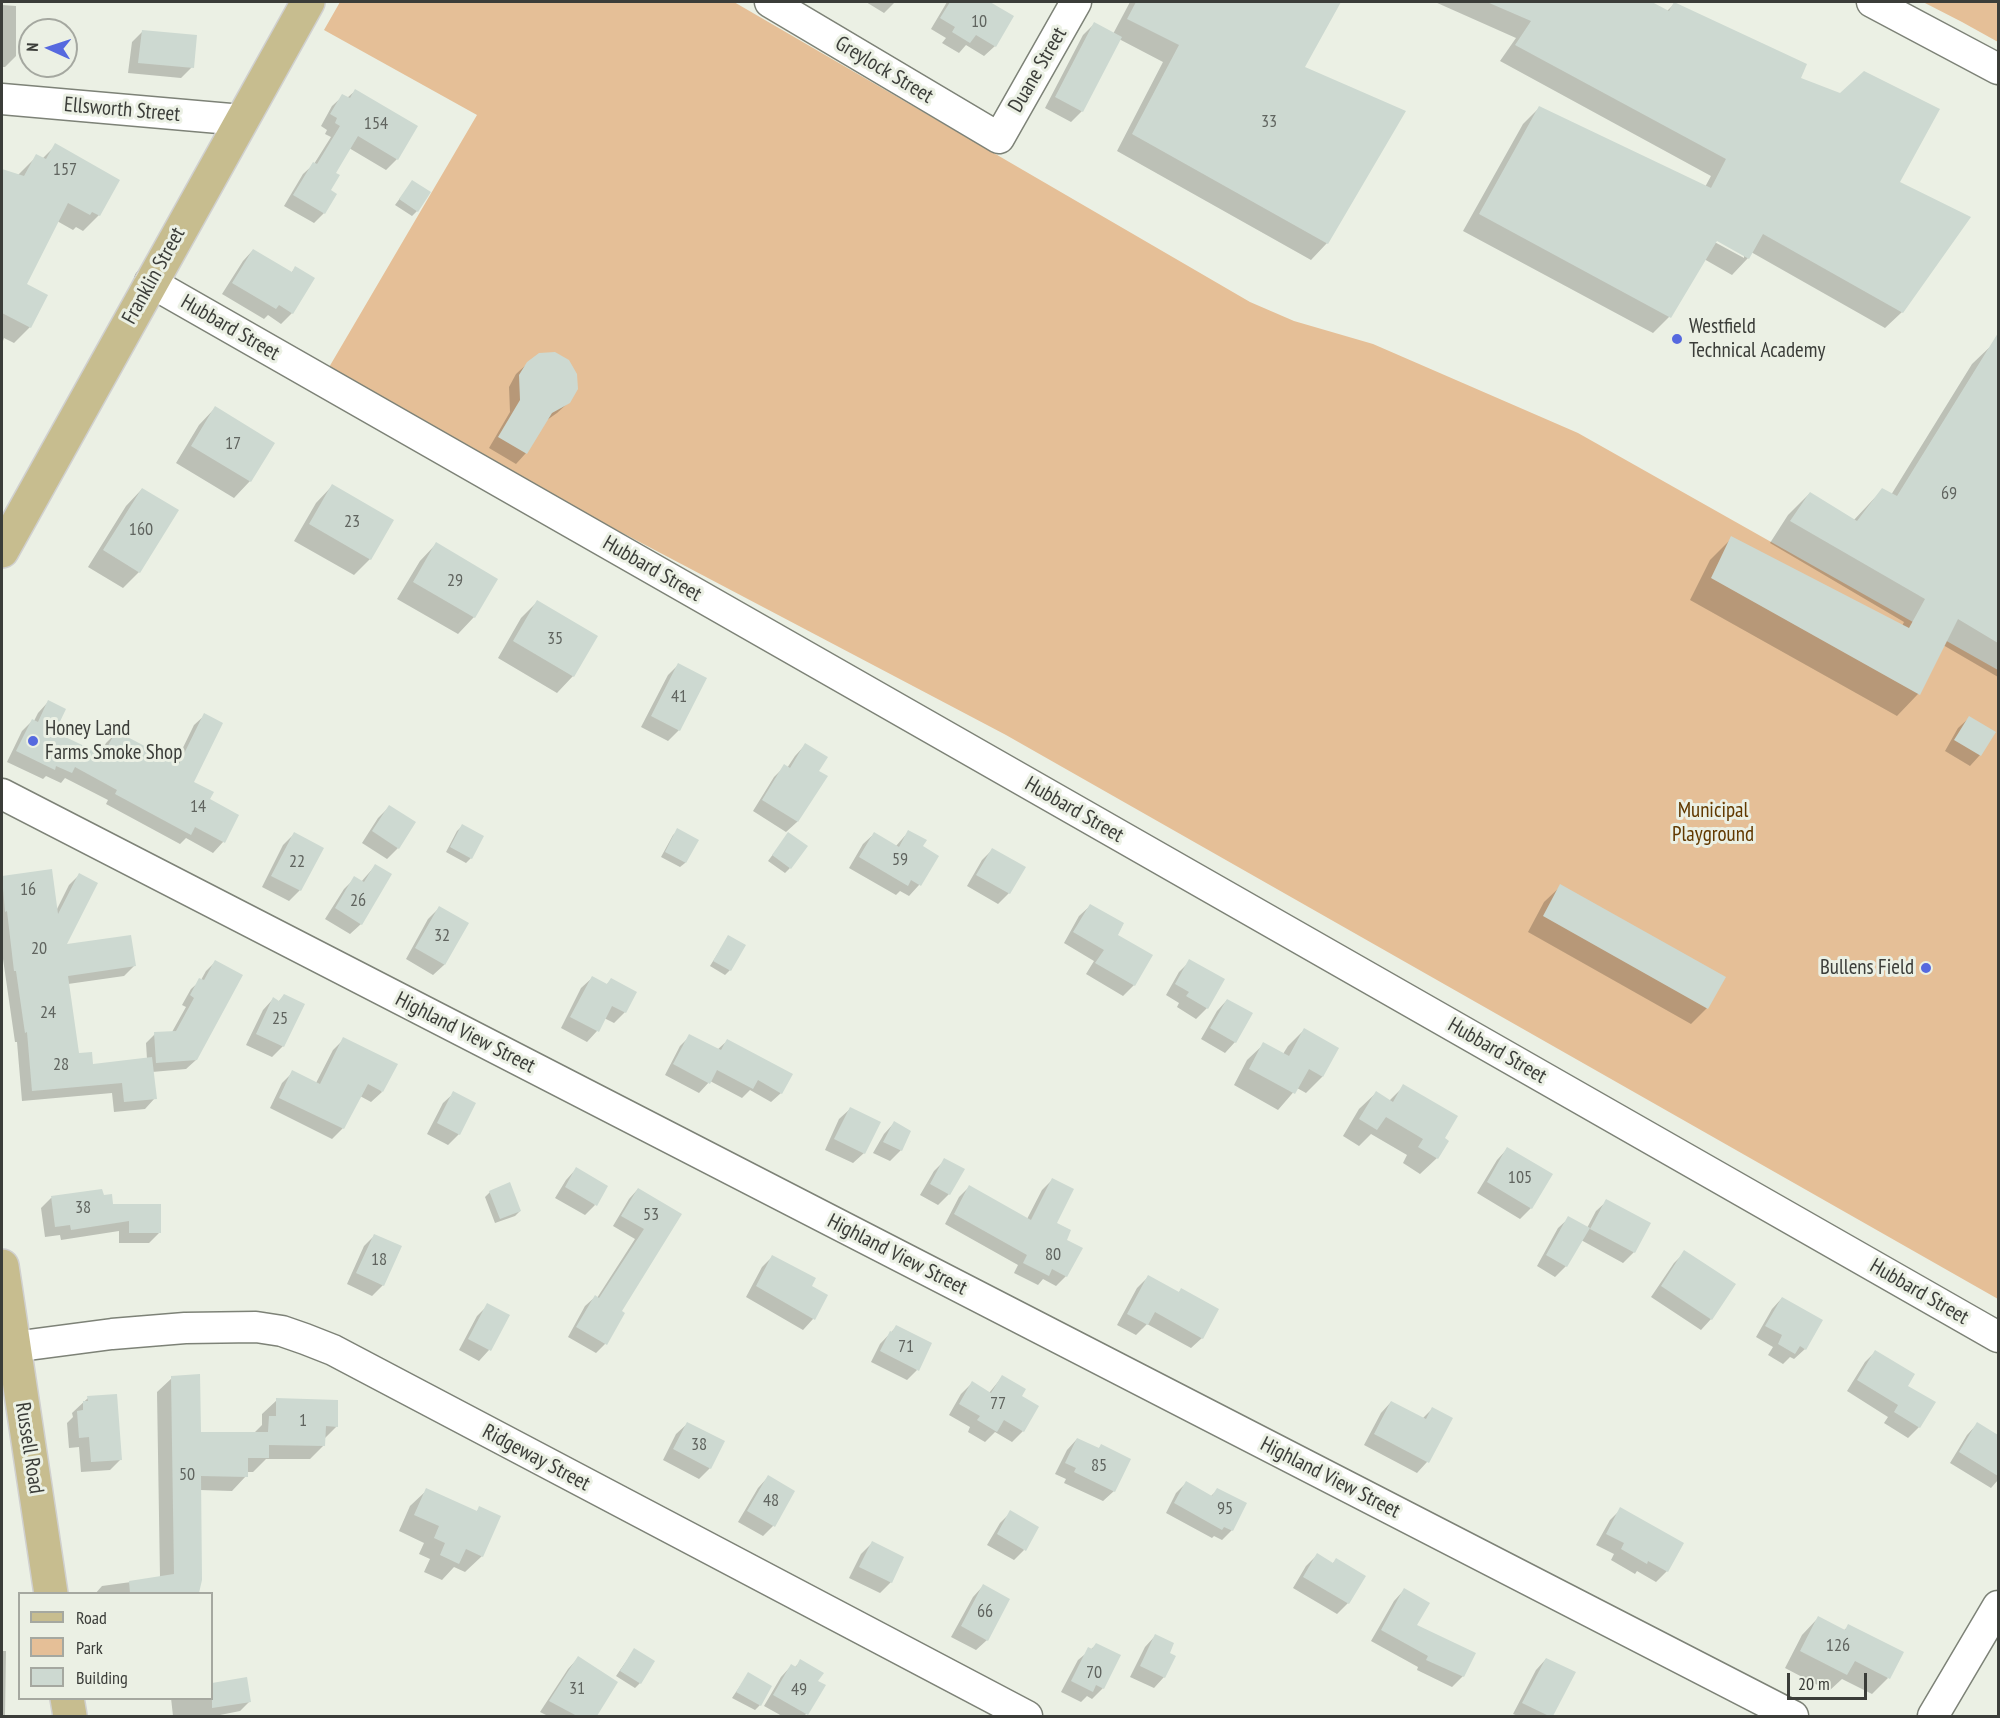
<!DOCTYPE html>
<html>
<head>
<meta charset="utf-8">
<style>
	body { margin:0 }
	#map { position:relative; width:2000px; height:1718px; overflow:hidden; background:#ebf0e4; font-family:"PT Sans Narrow",sans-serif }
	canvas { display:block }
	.frame { position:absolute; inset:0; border:3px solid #3b3d39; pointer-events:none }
	.legend { position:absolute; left:18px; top:1592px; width:195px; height:108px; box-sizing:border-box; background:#ebf0e4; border:2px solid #a5a8a0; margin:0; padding:8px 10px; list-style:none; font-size:18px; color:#3b3d39 }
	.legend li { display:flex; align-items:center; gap:12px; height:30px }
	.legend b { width:30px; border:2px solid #a5a8a0 }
	.north { position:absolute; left:18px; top:18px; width:60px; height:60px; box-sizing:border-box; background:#ebf0e4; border:2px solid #a5a8a0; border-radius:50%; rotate:273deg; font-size:16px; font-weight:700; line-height:24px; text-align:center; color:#3b3d39 }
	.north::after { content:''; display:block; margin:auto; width:21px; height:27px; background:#5669df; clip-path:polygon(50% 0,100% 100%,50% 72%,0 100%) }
	.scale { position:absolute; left:1787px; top:1673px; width:80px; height:27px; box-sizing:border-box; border:3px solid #3b3d39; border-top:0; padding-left:8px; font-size:18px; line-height:21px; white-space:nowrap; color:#3b3d39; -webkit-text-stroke:4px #ebf0e4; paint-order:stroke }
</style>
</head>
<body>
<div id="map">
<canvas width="2000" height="1718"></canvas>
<div class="frame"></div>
<ul class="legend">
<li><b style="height:8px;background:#c7bd8f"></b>Road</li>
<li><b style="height:16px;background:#e5bf97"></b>Park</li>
<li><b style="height:16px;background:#cdd9d1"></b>Building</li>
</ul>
<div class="north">N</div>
<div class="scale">20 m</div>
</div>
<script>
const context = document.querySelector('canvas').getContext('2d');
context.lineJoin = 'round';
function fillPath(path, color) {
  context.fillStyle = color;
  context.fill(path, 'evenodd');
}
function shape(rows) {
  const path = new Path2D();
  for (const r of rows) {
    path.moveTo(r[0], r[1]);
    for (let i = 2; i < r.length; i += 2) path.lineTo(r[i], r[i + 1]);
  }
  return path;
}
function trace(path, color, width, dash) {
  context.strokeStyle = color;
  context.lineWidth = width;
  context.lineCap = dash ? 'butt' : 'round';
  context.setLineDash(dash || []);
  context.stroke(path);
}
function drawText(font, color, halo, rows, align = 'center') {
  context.font = font + ' "PT Sans Narrow",sans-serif';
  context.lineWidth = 6;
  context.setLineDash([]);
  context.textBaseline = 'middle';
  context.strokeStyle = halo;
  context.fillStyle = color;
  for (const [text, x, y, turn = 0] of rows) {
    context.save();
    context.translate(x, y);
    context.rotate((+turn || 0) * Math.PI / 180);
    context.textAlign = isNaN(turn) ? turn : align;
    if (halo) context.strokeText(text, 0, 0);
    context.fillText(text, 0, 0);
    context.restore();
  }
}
const green = shape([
	[340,2,734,2,1250,302,1294,321,1373,344,1578,433,1998,670,1998,1299,1006,735,463,449,328,369,477,115,324,30],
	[1923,2,1998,2,1998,42,1962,22]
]);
const shadow = shape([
	[866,2,895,2,884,13],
	[947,2,988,2,1012,16,995,46,984,56,966,45,959,53,942,43,946,38,931,29],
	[1130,2,1339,2,1303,67,1327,243,1311,260,1117,151,1163,62,1119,39,1082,111,1071,122,1045,108,1083,35,1094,24,1113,34],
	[1435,2,1649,2,1667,11,1674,4,1800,79,1898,182,1902,312,1885,328,1751,252,1748,258,1732,275,1704,259,1669,317,1653,333,1463,231,1523,124,1539,108,1705,187,1711,176,1500,61,1516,38],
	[1711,236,1744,255,1744,258,1709,239],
	[2,5,16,6,16,56,5,67,2,67],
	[143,31,192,67,181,78,128,73,132,42],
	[355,91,397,159,386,170,349,148,334,174,324,213,314,223,284,206,303,174,314,164,331,137,325,134,327,130,321,126,332,106,343,96,347,98],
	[56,145,118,181,99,215,83,231,76,227,73,230,57,221,25,285,46,296,30,327,14,343,4,338,2,344,2,226,6,217,2,216,2,171,18,175,37,156,42,159],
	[412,182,417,211,412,216,395,205],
	[253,250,291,273,295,268,292,313,281,324,268,315,264,319,222,294,243,261],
	[1994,343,1998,345,1998,677,1943,645,1918,694,1897,716,1690,600,1710,560,1732,538,1902,626,1904,622,1770,543,1788,515,1810,493,1853,521,1882,490,1891,495,1972,364],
	[528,363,569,402,557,413,547,420,526,453,516,464,489,448,510,412,509,387,516,374],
	[215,408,273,443,250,481,234,498,176,463,199,425],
	[332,486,370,559,354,575,294,541,316,503],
	[142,489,139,572,123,588,88,567,126,506],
	[436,544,496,579,474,617,458,634,397,599,420,561],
	[537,602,573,676,557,693,498,658,521,618],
	[678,665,679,730,668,741,641,727,668,675],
	[48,702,53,733,100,755,106,743,116,733,175,764,194,725,205,715,192,782,208,800,237,816,223,842,213,853,186,838,180,844,106,804,108,800,65,778,61,783,46,776,43,779,7,762,22,731,32,721,34,721,38,713],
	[1969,718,1980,755,1970,766,1945,751,1958,728],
	[805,745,817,771,826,776,797,822,786,832,753,811,774,777,785,766,787,768,795,756],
	[389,807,398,848,387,859,362,843,378,818],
	[462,826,471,858,466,863,446,852,457,831],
	[678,830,697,840,685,863,680,867,661,857,673,835],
	[909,831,921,847,919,885,909,896,900,891,896,895,849,868,863,844,874,834,896,846],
	[294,834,300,890,289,901,262,887,283,845],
	[788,834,790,868,785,873,768,861],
	[992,850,1009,893,998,904,967,886,982,860],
	[375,866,361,924,350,934,325,919,344,889,355,878,361,882],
	[50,871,56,911,69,885,79,875,64,946,134,966,124,976,68,984,78,1055,91,1065,147,1059,146,1043,155,1034,172,1032,186,1007,182,1005,191,989,201,980,206,971,215,962,196,1060,186,1069,152,1072,155,1098,145,1109,114,1112,112,1093,22,1101,17,1042,15,1042,2,952,2,878],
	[1561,886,1707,1008,1691,1024,1528,932,1544,902],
	[1090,906,1116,935,1134,985,1123,996,1086,974,1094,961,1064,943,1079,916],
	[439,908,467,923,444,965,433,975,406,959,428,919],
	[728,937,730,970,725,975,710,966],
	[1190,961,1207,1008,1196,1019,1177,1007,1179,1003,1166,995,1179,972],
	[592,978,606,985,611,980,625,1012,614,1023,604,1018,597,1031,587,1042,561,1028,581,988],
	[284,996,283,1046,272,1057,246,1045,263,1010,273,999,278,1002],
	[1227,1000,1235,1042,1225,1053,1201,1039,1217,1011],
	[1304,1030,1337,1048,1322,1077,1306,1093,1297,1088,1278,1110,1234,1085,1247,1060,1264,1044,1283,1054,1288,1046],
	[690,1036,717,1050,727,1041,781,1093,771,1102,750,1090,742,1098,710,1081,699,1093,665,1075,680,1046],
	[344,1039,382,1092,371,1102,360,1096,343,1128,332,1139,270,1108,282,1083,293,1072,316,1083,333,1050],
	[1404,1086,1443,1139,1437,1158,1420,1174,1403,1163,1407,1155,1371,1134,1359,1146,1343,1136,1359,1109,1376,1093,1389,1101],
	[454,1093,459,1134,448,1145,427,1134,443,1103],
	[850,1109,864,1153,853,1163,825,1150,839,1119],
	[894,1123,901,1150,890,1161,873,1153,884,1134],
	[1507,1149,1531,1208,1520,1219,1477,1193,1497,1160],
	[945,1160,949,1194,938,1205,920,1195,934,1171],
	[576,1169,595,1205,585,1215,555,1198,566,1180],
	[1052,1180,1055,1224,1065,1240,1066,1276,1056,1286,1043,1279,1038,1285,1014,1273,1018,1265,945,1224,959,1197,969,1187,1027,1219,1042,1190],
	[638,1189,680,1214,620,1311,605,1344,596,1353,568,1337,585,1306,595,1297,597,1298,635,1239,613,1226,629,1199],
	[490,1192,520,1211,515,1216,495,1223,485,1197],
	[102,1197,112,1206,159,1233,149,1243,119,1243,119,1231,61,1240,60,1235,45,1237,41,1208,51,1198],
	[1607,1201,1634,1252,1623,1263,1581,1240,1566,1266,1555,1277,1537,1266,1558,1228,1569,1218,1587,1228,1596,1211],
	[375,1235,383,1285,372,1296,347,1284,364,1246],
	[1685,1252,1711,1319,1701,1330,1651,1297,1674,1263],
	[773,1256,809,1287,826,1296,813,1319,803,1330,746,1297,762,1267],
	[1148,1277,1178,1293,1181,1290,1202,1338,1191,1348,1147,1324,1136,1335,1117,1325,1137,1288],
	[1782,1298,1805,1349,1794,1359,1790,1357,1783,1364,1768,1355,1773,1347,1756,1337,1772,1309],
	[488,1305,489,1350,479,1361,459,1350,477,1316],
	[896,1327,917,1370,907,1380,871,1362,880,1344],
	[1875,1352,1906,1386,1919,1427,1908,1438,1884,1423,1888,1417,1847,1391,1865,1362],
	[1002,1377,1020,1397,1023,1431,1012,1442,995,1432,985,1442,968,1432,970,1427,949,1415,961,1394,972,1383,989,1393],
	[172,1378,199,1434,255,1432,262,1425,262,1414,277,1400,337,1426,324,1439,324,1445,310,1459,266,1459,253,1472,246,1472,246,1476,232,1491,200,1490,200,1580,195,1594,95,1594,102,1586,160,1578,157,1392],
	[88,1398,121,1459,110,1470,81,1472,79,1447,69,1448,67,1423,73,1417,72,1413],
	[1391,1402,1422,1419,1432,1409,1427,1462,1417,1473,1364,1445,1381,1413],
	[687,1424,710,1468,699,1479,663,1460,676,1434],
	[1977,1424,1998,1437,1998,1480,1991,1488,1950,1463,1967,1435],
	[1077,1439,1098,1449,1101,1446,1114,1491,1103,1501,1064,1483,1066,1479,1055,1474,1067,1450],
	[768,1477,773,1526,763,1536,738,1522,758,1488],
	[1186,1483,1210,1497,1217,1490,1232,1530,1222,1540,1214,1536,1212,1538,1166,1513,1176,1493],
	[427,1490,476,1512,480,1508,482,1556,465,1572,454,1567,442,1580,424,1572,430,1559,419,1554,424,1543,399,1531,410,1506],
	[1621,1509,1667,1571,1656,1582,1637,1571,1635,1574,1611,1560,1614,1554,1596,1545,1610,1520],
	[1011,1512,1024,1550,1014,1560,987,1545,1000,1523],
	[872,1543,891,1582,880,1593,849,1578,861,1554],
	[1317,1555,1332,1564,1336,1560,1364,1576,1348,1603,1337,1614,1293,1588,1306,1566],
	[983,1586,987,1640,976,1650,951,1637,973,1597],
	[1404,1590,1415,1626,1463,1676,1452,1687,1417,1670,1418,1667,1371,1641,1394,1601],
	[1818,1618,1843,1631,1849,1626,1888,1678,1872,1694,1842,1679,1829,1691,1785,1668,1802,1635],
	[1155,1636,1168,1653,1164,1677,1154,1688,1130,1677,1145,1647],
	[1096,1645,1103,1688,1092,1699,1087,1696,1081,1702,1061,1692,1078,1660],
	[634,1650,640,1683,635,1688,616,1676],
	[2,1651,6,1651,5,1716,2,1716],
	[578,1658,616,1683,595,1716,548,1716,540,1712,568,1669],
	[1546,1659,1574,1673,1552,1716,1518,1716,1513,1714,1536,1670],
	[801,1661,816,1682,806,1714,804,1716,782,1716,764,1706,781,1677,791,1666,794,1668],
	[748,1674,760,1705,755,1710,732,1698],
	[246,1678,250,1701,240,1711,215,1716,173,1716,171,1698,212,1698,212,1684]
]);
const building = shape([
	[950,2,990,2,1014,16,996,47,976,35,970,43,952,32,955,27,940,18],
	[1136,2,1341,2,1305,67,1406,111,1328,244,1132,134,1179,45,1127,19],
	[1487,2,1652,2,1669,11,1674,2,1807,64,1801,78,1840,93,1864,71,1940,109,1900,182,1971,217,1903,313,1763,234,1749,259,1717,241,1671,318,1479,214,1539,106,1711,188,1726,159,1515,45,1531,21],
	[1094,22,1122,37,1083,112,1055,97],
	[142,30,197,35,194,68,138,63],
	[355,89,418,126,398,160,358,136,336,173,340,175,331,190,337,194,325,214,293,195,313,162,317,164,340,126,335,123,337,118,330,114,342,94,350,98],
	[55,143,120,180,100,216,92,212,90,215,68,203,27,284,48,295,31,328,2,313,2,169,24,176,36,154,46,159],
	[412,180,431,192,418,212,399,199],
	[253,249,292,272,295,266,315,278,293,314,279,305,276,309,232,283],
	[1998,333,1998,643,1958,619,1920,695,1711,578,1731,536,1909,628,1925,599,1790,521,1810,492,1857,521,1882,488,1897,496],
	[555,352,569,360,577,374,578,389,570,403,552,413,527,454,498,437,520,400,519,375,527,362,539,353],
	[215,406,275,443,251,482,191,446],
	[332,484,394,520,371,560,309,524],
	[142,488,179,510,140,573,103,550],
	[436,542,498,579,475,618,413,582],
	[537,600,598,636,574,677,513,641],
	[678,663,707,678,680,731,651,716],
	[48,700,66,709,55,732,103,755,116,731,179,764,204,713,223,723,194,782,214,792,210,799,239,815,225,843,195,827,191,835,115,794,117,790,75,767,72,773,56,766,55,770,16,751,32,719,38,722],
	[1969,716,1996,732,1981,756,1954,740],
	[805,743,828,757,819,771,828,776,798,822,762,800,784,764,790,768],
	[389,805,416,822,399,849,372,831],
	[462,824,484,836,472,859,450,847],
	[677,828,699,840,686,863,665,852],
	[908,830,927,840,923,846,939,856,921,886,911,880,908,886,859,857,874,832,899,847],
	[294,832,324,848,301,891,271,876],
	[788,832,808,846,791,869,772,855],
	[992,848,1026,867,1010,894,976,875],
	[375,864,392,874,362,925,335,908,354,876,364,882],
	[52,869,58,914,79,873,98,883,67,944,131,935,136,966,68,976,79,1053,92,1052,93,1064,152,1057,157,1099,124,1102,122,1083,32,1091,27,1032,25,1033,16,971,14,971,7,911,5,912,2,876],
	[1560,884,1726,977,1708,1009,1543,916],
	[1090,904,1124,923,1118,935,1153,955,1135,986,1095,963,1104,950,1073,932],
	[439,906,469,923,445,965,415,948],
	[728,935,746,945,731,971,713,961],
	[1189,959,1225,979,1208,1009,1186,996,1189,992,1175,984],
	[215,960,243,975,197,1060,156,1063,154,1032,176,1031,194,998,190,995,199,978,204,980],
	[592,976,607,984,611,978,637,992,626,1013,612,1006,599,1032,570,1017],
	[284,994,305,1004,284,1047,256,1034,273,997,279,1001],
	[1227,999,1253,1013,1236,1043,1210,1028],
	[1304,1028,1339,1048,1323,1077,1309,1069,1295,1094,1249,1069,1263,1042,1289,1056],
	[689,1034,721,1050,727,1039,793,1074,782,1094,758,1080,753,1089,717,1070,710,1084,673,1064],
	[343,1037,398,1064,383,1092,368,1084,344,1129,279,1098,292,1070,320,1084],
	[1403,1084,1458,1116,1445,1138,1449,1141,1438,1159,1418,1147,1423,1139,1386,1117,1377,1130,1359,1119,1376,1091,1393,1102],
	[453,1091,476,1103,460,1135,437,1123],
	[850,1107,881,1122,865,1154,834,1139],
	[894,1121,911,1131,902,1151,883,1142],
	[1507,1147,1553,1174,1532,1209,1487,1182],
	[944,1158,965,1169,950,1195,930,1184],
	[576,1167,608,1186,597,1206,565,1187],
	[1052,1178,1074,1189,1057,1223,1071,1230,1067,1240,1083,1248,1067,1277,1052,1269,1049,1276,1023,1263,1027,1255,954,1214,969,1185,1031,1220],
	[510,1182,521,1211,500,1219,489,1191],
	[638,1188,682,1214,622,1311,625,1313,607,1345,576,1327,595,1295,599,1298,644,1229,621,1216],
	[102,1189,104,1195,112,1194,113,1204,161,1204,161,1233,129,1233,129,1221,71,1230,70,1225,55,1227,51,1196],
	[1606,1199,1651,1223,1635,1253,1590,1229],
	[1568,1216,1590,1228,1567,1267,1546,1255],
	[374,1234,402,1246,384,1286,356,1273],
	[1684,1250,1736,1284,1712,1320,1661,1286],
	[772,1255,816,1278,812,1286,828,1295,815,1320,756,1286],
	[1148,1275,1179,1292,1181,1288,1219,1309,1203,1339,1155,1312,1148,1325,1127,1314],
	[1782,1297,1823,1320,1806,1350,1800,1346,1795,1354,1778,1344,1782,1335,1765,1326],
	[487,1303,510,1315,491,1351,468,1339],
	[896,1325,932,1343,919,1371,880,1351,890,1331,892,1332],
	[1875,1350,1915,1374,1908,1386,1936,1402,1920,1428,1894,1412,1898,1405,1857,1380],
	[200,1374,201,1432,268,1432,269,1416,276,1416,276,1398,338,1400,338,1427,326,1426,325,1446,269,1445,269,1458,248,1458,248,1477,201,1476,202,1580,199,1593,130,1593,129,1581,174,1574,171,1376],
	[1002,1375,1026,1389,1022,1396,1039,1406,1024,1432,1004,1420,997,1432,977,1420,980,1416,959,1404,972,1381,991,1393],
	[117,1394,122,1460,91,1462,89,1437,79,1438,77,1411,83,1410,83,1401,88,1401,87,1396],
	[1391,1401,1426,1419,1432,1407,1453,1418,1429,1463,1374,1434],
	[687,1422,725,1441,711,1469,673,1449],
	[1977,1422,1998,1435,1998,1476,1959,1452],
	[1077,1438,1099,1448,1101,1444,1131,1459,1115,1492,1074,1472,1076,1468,1065,1463],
	[768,1475,795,1491,775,1527,747,1511],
	[1186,1481,1212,1496,1217,1488,1247,1503,1233,1531,1224,1527,1222,1530,1174,1503],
	[426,1488,477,1511,479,1506,501,1516,483,1557,466,1549,459,1564,440,1555,445,1543,434,1538,439,1526,414,1515],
	[1620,1507,1684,1543,1668,1572,1648,1561,1647,1564,1621,1549,1624,1543,1606,1534],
	[1010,1510,1039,1527,1026,1551,997,1534],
	[872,1541,904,1557,892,1583,859,1567],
	[1317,1553,1333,1563,1336,1558,1366,1576,1349,1604,1303,1577],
	[983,1584,1010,1599,988,1641,961,1626],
	[1404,1588,1430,1603,1417,1625,1476,1653,1464,1677,1426,1660,1428,1656,1381,1630],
	[1818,1616,1845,1630,1848,1624,1904,1652,1890,1679,1855,1661,1847,1675,1800,1651],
	[1155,1634,1174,1643,1170,1653,1176,1656,1165,1678,1140,1666],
	[1096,1643,1121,1655,1104,1689,1096,1685,1093,1692,1071,1681,1088,1647,1092,1649],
	[634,1648,655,1661,641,1684,620,1671],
	[578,1656,618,1682,597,1716,577,1716,549,1701],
	[1546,1658,1576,1672,1553,1716,1549,1716,1522,1703],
	[800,1659,824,1673,818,1681,826,1685,808,1715,773,1695,791,1664,796,1667],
	[748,1672,772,1686,761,1706,736,1692],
	[247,1677,251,1702,212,1708,212,1683]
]);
const minor = shape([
	[770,2,999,138,1076,2],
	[1872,2,1998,69],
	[2,99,242,120],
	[150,282,1998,1337],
	[2,794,1793,1716],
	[13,1347,112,1334,185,1328,256,1327,282,1331,305,1339,333,1350,1027,1716],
	[1933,1716,1998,1606]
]);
const primary = shape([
	[2,551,308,2],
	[2,1266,51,1594],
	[67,1698,70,1716]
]);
const markers = [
	[1677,339,6,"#5669df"],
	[33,741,6,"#5669df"],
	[1926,968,6,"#5669df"]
];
const numberNames = [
	["10",979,22],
	["33",1269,122],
	["154",376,124],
	["157",65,170],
	["17",233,444],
	["69",1949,494],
	["23",352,522],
	["160",141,530],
	["29",455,581],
	["35",555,639],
	["41",679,697],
	["14",198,807],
	["59",900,860],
	["22",297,862],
	["16",28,890],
	["26",358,901],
	["32",442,936],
	["20",39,949],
	["24",48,1013],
	["25",280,1019],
	["28",61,1065],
	["105",1520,1178],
	["38",83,1208],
	["53",651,1215],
	["80",1053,1255],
	["18",379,1260],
	["71",906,1347],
	["77",998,1404],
	["1",303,1421],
	["38",699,1445],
	["85",1099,1466],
	["50",187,1475],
	["48",771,1501],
	["95",1225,1509],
	["66",985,1612],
	["126",1838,1646],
	["70",1094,1673],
	["31",577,1689],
	["49",799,1690]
];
const streetNames = [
	["Greylock Street",884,70,31],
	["Duane Street",1038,70,-60],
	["Ellsworth Street",122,110,5],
	["Franklin Street",154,276,-61],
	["Hubbard Street",230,328,30],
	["Hubbard Street",652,569,30],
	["Hubbard Street",1074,810,30],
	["Highland View Street",465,1033,27],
	["Hubbard Street",1497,1051,30],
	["Highland View Street",897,1255,27],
	["Hubbard Street",1919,1292,30],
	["Russell Road",29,1448,81],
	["Ridgeway Street",536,1458,28],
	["Highland View Street",1330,1478,27]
];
const poiNames = [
	["Westfield",1689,327],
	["Technical Academy",1689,351],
	["Honey Land",45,729],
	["Farms Smoke Shop",45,753],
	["Bullens Field",1914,968,"right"]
];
const parkNames = [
	["Municipal",1713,811],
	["Playground",1713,835]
];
fillPath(green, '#e5bf97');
fillPath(shadow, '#0003');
fillPath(building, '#cdd9d1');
trace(minor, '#7d8277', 33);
trace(primary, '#d0d0cf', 36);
trace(minor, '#fff', 30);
trace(primary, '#c7bd8f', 33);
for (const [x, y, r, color] of markers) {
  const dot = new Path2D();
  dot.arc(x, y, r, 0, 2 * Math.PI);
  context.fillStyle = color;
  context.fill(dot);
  trace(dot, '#ebf0e4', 2);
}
drawText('18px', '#60645f', null, numberNames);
drawText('21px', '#3b3d39', '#ebf0e4', streetNames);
drawText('21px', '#3b3d39', '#ebf0e4', poiNames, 'left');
drawText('21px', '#613900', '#ebf0e4', parkNames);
</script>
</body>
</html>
